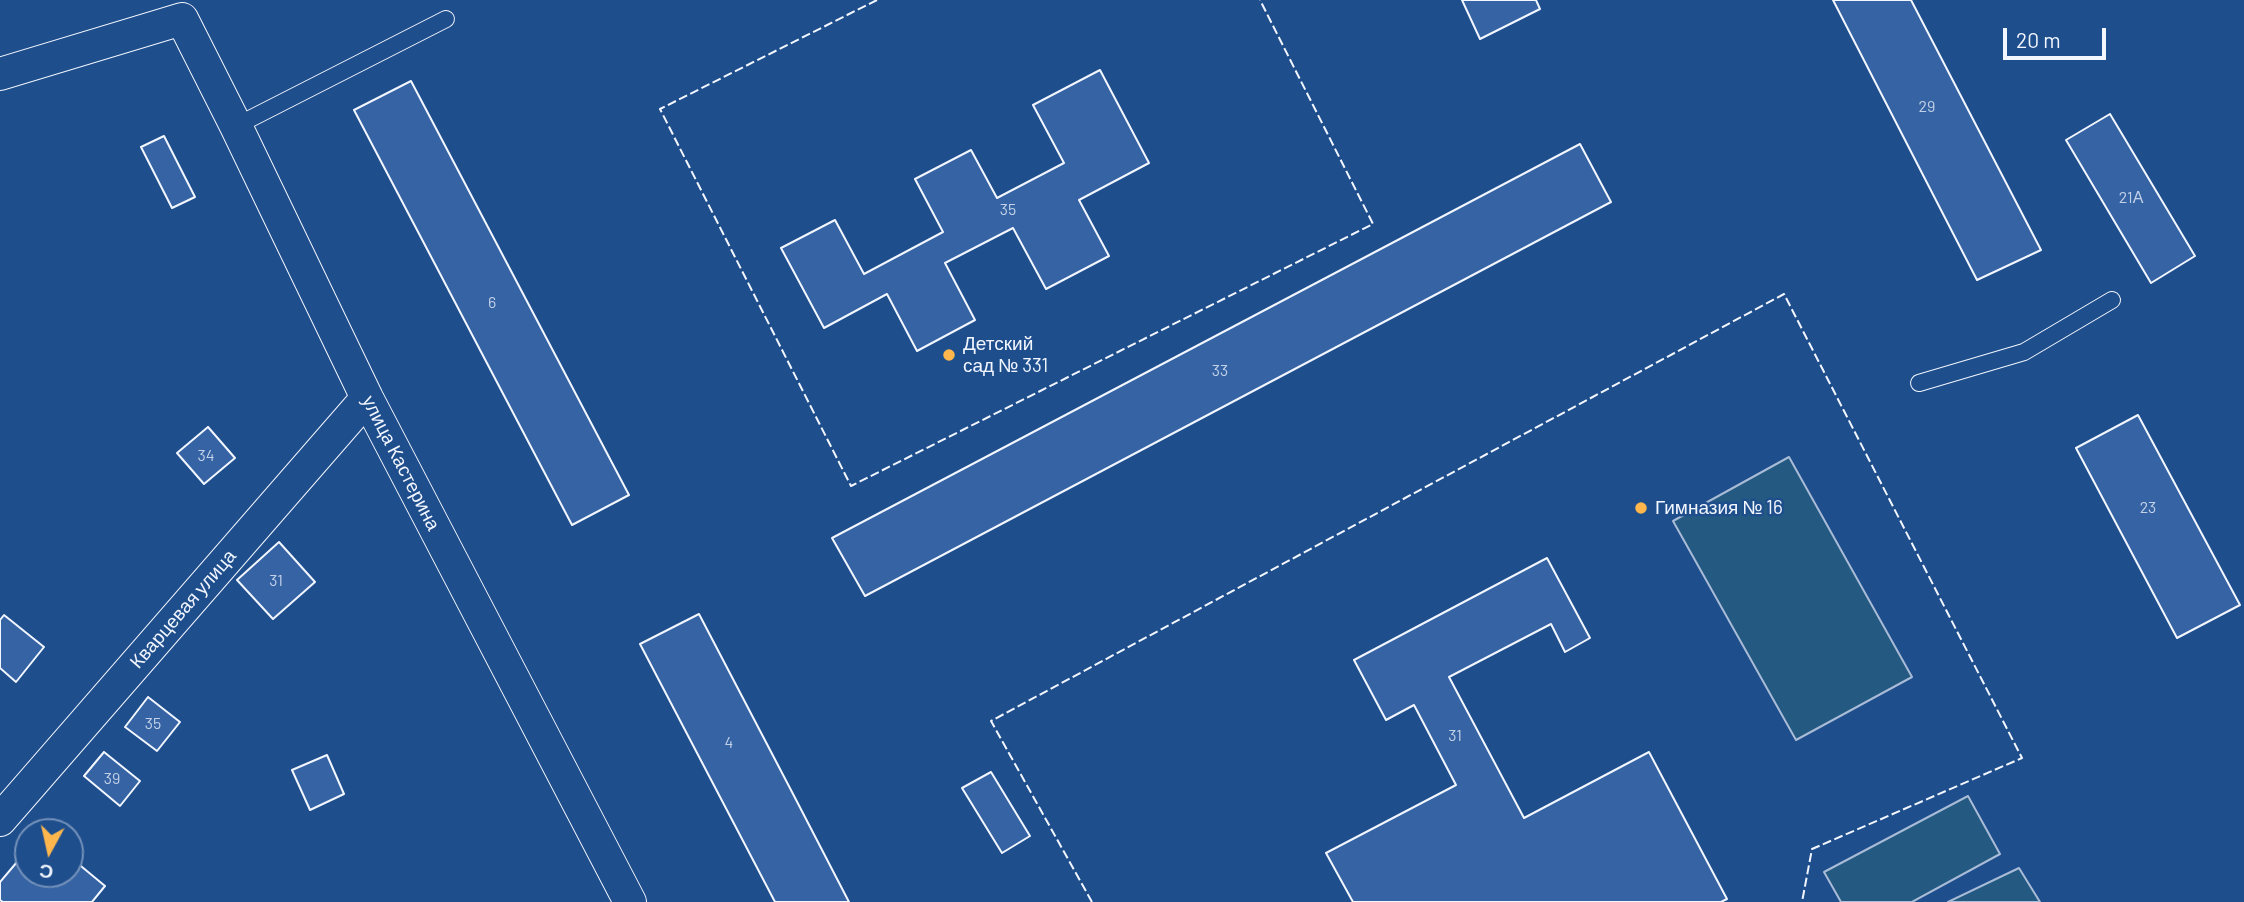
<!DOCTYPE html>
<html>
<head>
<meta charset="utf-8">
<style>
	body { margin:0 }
	#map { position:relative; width:2244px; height:902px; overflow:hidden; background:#1f4e8c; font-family:Barlow,sans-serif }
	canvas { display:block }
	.north { position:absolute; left:14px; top:818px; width:70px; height:70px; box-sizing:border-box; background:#1f4e8c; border:2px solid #7391ba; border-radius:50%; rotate:188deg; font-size:19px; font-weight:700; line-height:28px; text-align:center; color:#f2f6ff }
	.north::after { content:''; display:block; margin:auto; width:24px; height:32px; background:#ffb74d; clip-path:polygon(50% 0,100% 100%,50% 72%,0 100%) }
	.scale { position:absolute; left:2003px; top:28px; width:103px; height:32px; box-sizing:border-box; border:4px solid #f2f6ff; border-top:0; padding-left:9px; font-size:21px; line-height:24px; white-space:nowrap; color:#f2f6ff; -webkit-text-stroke:5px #1f4e8c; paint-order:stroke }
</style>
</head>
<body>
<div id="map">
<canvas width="2244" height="902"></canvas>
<div class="north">С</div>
<div class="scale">20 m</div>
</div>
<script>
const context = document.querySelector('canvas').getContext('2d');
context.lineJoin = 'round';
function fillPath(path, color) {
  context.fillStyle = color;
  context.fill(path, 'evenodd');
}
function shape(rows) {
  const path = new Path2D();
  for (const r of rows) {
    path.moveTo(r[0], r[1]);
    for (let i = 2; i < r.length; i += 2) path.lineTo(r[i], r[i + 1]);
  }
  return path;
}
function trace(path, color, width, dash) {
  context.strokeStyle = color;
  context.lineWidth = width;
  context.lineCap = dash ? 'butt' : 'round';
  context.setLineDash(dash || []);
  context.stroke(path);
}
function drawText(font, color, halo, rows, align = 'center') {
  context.font = font + ' Barlow,sans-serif';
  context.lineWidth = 5;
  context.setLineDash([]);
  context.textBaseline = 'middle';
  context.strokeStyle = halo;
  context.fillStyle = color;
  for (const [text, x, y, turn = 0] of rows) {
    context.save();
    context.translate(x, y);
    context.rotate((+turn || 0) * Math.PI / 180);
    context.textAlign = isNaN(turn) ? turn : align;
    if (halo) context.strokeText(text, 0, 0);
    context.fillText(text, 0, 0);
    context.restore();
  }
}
const green = shape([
	[1789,457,1912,677,1796,740,1673,521,1789,457],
	[1968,796,2000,854,1912,902,1841,902,1824,872,1968,796],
	[2019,868,2040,902,1948,902,2019,868]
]);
const building = shape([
	[1462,0,1536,0,1540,9,1480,39,1462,0],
	[1833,0,1911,0,2041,250,1977,280,1833,0],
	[1100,70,1149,163,1079,200,1109,256,1046,289,1013,228,945,263,975,320,917,351,887,294,824,328,781,248,835,220,864,274,943,232,915,179,971,150,997,198,1064,163,1033,105,1100,70],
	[411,81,629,495,572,525,354,110,411,81],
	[2110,114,2195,256,2151,283,2066,140,2110,114],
	[164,136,195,197,172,208,141,147,164,136],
	[1580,144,1611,202,865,596,832,538,1580,144],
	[2138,415,2240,605,2177,638,2076,448,2138,415],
	[208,427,235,458,204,484,177,453,208,427],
	[279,542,315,582,273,619,237,580,279,542],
	[1547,558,1590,638,1565,652,1551,624,1449,677,1524,818,1649,752,1727,899,1721,902,1353,902,1326,853,1456,785,1414,705,1386,720,1354,660,1547,558],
	[699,614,792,792,849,902,775,902,640,644,699,614],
	[4,615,44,647,16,682,0,668,0,620,4,615],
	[148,697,180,722,157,751,125,727,148,697],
	[104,752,140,781,120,806,84,776,104,752],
	[327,755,344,794,310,810,292,770,327,755],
	[991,772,1030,836,1002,853,962,788,991,772],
	[28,849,28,874,70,874,70,857,105,886,92,902,3,902,0,900,0,882,28,849]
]);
const service = shape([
	[236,126,446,19],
	[1919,383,2024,352,2112,300]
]);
const minor = shape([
	[0,74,182,19,236,126,367,398,630,902],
	[0,820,367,398]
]);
const fence = shape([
	[877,0,660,109,851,486,1373,224,1260,0],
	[1092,902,991,721,1784,294,2022,758,1812,849,1802,902]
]);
const markers = [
	[949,355,7,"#ffb74d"],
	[1641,508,7,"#ffb74d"]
];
const numberNames = [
	["29",1927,107],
	["21А",2131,198],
	["35",1008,210],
	["6",492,303],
	["33",1220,371],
	["34",206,456],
	["23",2148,508],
	["31",276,581],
	["35",153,724],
	["31",1455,736],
	["4",729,743],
	["39",112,779]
];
const poiNames = [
	["Детский",963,344],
	["сад № 331",963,366],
	["Гимназия № 16",1655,508]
];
const streetNames = [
	["улица Кастерина",401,463,63],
	["Кварцевая улица",183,609,-49]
];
fillPath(green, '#245a82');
trace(green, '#a8bbd7', 2);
fillPath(building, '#3563a3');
trace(building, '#f2f6ff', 2);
trace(service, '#f2f6ff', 18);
trace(minor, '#f2f6ff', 34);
trace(service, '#1f4e8c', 16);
trace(minor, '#1f4e8c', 32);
trace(fence, '#f2f6ff', 2, [9, 3.5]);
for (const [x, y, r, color] of markers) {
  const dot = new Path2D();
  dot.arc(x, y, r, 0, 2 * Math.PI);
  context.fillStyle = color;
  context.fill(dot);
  trace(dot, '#1f4e8c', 2.5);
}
drawText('16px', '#c3d1e8', null, numberNames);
drawText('19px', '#f2f6ff', '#1f4e8c', poiNames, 'left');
drawText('19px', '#f2f6ff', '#1f4e8c', streetNames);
</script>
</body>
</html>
